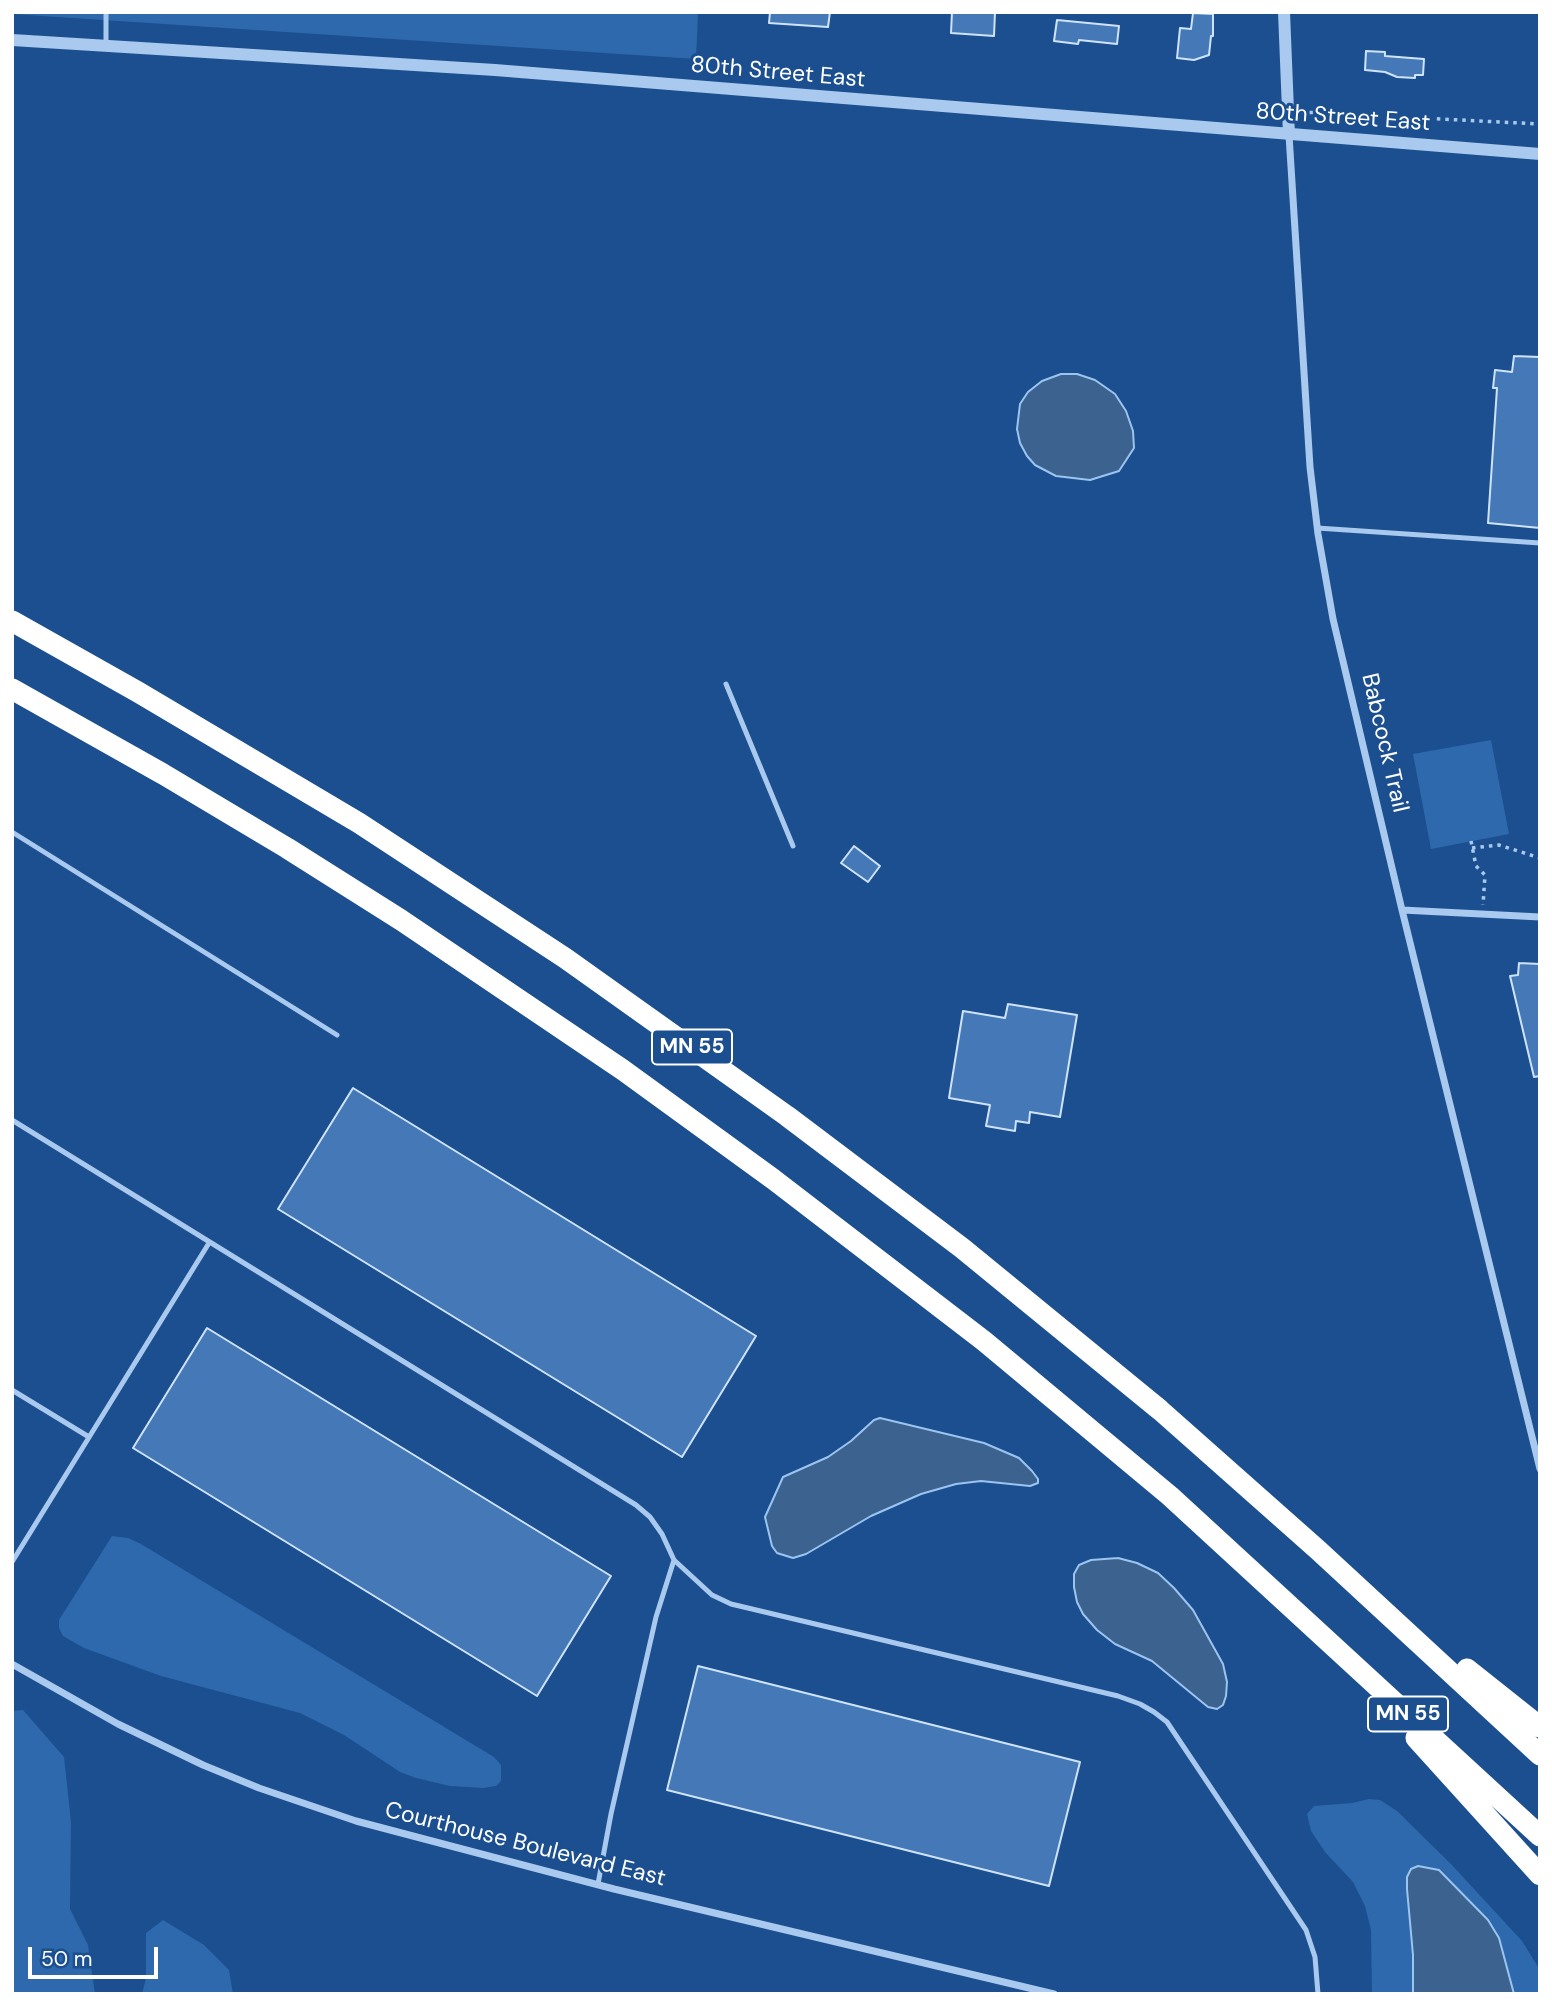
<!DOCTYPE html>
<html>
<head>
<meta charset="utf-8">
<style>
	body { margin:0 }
	#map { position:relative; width:1552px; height:2006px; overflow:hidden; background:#1b4f8f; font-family:"DM Sans",sans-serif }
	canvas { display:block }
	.frame { position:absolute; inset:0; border:14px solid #fff; pointer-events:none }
	.scale { position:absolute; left:28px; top:1947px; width:130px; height:32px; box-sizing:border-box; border:4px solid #fff; border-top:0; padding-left:9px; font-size:21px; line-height:24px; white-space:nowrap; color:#fff; -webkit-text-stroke:5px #1b4f8f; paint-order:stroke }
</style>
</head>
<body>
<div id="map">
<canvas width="1552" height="2006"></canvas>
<div class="frame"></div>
<div class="scale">50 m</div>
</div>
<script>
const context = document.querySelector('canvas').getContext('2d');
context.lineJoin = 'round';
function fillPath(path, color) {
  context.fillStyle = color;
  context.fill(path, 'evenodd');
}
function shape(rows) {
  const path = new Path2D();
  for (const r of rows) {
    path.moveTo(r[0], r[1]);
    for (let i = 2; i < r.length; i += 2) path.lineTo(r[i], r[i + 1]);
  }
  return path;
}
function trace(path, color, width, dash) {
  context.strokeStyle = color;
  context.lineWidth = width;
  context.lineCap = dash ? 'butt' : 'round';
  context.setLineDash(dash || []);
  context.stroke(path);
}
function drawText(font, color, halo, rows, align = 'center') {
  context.font = font + ' "DM Sans",sans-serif';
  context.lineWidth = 6;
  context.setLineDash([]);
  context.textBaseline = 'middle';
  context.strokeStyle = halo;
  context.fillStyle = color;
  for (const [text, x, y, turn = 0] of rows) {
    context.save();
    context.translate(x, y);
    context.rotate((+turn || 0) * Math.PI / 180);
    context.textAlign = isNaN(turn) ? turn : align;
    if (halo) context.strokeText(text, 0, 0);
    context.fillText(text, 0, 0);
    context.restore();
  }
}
const green = shape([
	[12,12,698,12,696,59,12,14],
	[1491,740,1509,834,1431,849,1413,754],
	[112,1536,128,1538,141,1544,494,1757,501,1765,501,1781,496,1786,483,1788,450,1786,416,1778,400,1772,344,1735,300,1713,161,1676,84,1648,63,1636,59,1628,59,1620],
	[23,1710,64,1757,71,1822,70,1909,88,1945,95,1994,12,1994,12,1711],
	[1369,1799,1380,1800,1397,1811,1451,1864,1522,1941,1540,1970,1540,1994,1372,1994,1371,1930,1365,1906,1353,1882,1325,1852,1311,1831,1307,1814,1314,1806,1352,1803],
	[163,1920,204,1945,229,1970,233,1994,142,1994,146,1978,146,1933]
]);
const water = shape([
	[1061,374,1077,374,1095,380,1115,394,1126,411,1133,431,1134,448,1119,471,1090,480,1056,476,1035,465,1027,456,1020,443,1017,429,1020,404,1028,392,1042,381,1061,374],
	[880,1418,984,1443,1019,1458,1032,1471,1038,1479,1038,1483,1030,1486,981,1481,956,1484,921,1494,871,1516,806,1554,793,1558,777,1553,772,1546,765,1517,783,1477,828,1457,851,1441,874,1420,880,1418],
	[1118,1558,1137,1563,1158,1573,1174,1588,1193,1610,1223,1664,1227,1682,1226,1696,1223,1705,1217,1709,1208,1707,1152,1661,1115,1644,1097,1630,1083,1614,1077,1602,1074,1587,1074,1574,1079,1565,1091,1560,1118,1558],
	[1418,1866,1439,1870,1488,1920,1499,1938,1514,1994,1413,1994,1413,1955,1407,1889,1407,1877,1411,1869,1418,1866]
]);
const building = shape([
	[770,12,830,12,828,27,769,23,770,12],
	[952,12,995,12,994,36,951,33,952,12],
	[1193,13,1213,14,1213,36,1211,36,1209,55,1194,60,1177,58,1180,28,1191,29,1193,13],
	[1057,20,1119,26,1117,44,1079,40,1078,44,1054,41,1057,20],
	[1366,51,1385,52,1385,56,1424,59,1423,75,1415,75,1415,78,1397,77,1385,72,1365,70,1366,51],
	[1514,356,1540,357,1540,528,1488,523,1497,388,1493,388,1495,370,1512,372,1514,356],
	[854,846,880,866,868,882,841,863,854,846],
	[1519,963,1540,964,1540,1076,1534,1077,1510,976,1518,975,1519,963],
	[1008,1004,1077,1015,1060,1117,1030,1112,1029,1123,1016,1121,1015,1131,986,1126,990,1105,949,1098,963,1011,1005,1018,1008,1004],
	[353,1088,756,1336,682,1457,278,1209,353,1088],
	[207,1328,611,1576,537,1696,133,1448,207,1328],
	[698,1666,1080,1762,1049,1886,667,1790,698,1666]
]);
const path = shape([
	[1301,112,1540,124],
	[1471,841,1476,866,1485,875,1483,905],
	[1472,848,1499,845,1540,858]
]);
const service = shape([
	[106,45,106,12],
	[1317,528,1540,543],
	[726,684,793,846],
	[12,832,337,1035],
	[12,1120,636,1505,650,1517,662,1534,674,1560,712,1595,731,1604,1118,1696,1140,1704,1154,1712,1167,1722,1306,1930,1315,1957,1318,1994],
	[12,1390,89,1437],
	[12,1562,209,1243],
	[598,1884,611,1814,656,1617,674,1560]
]);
const minor = shape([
	[1289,135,1310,467,1318,534,1333,619,1402,910,1540,1469],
	[1402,910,1540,917],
	[12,1664,118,1724,203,1765,259,1788,356,1821,614,1889,1054,1994]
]);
const tertiary = shape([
	[1284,12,1289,135],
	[12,40,495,70,1540,154]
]);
const motorway = shape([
	[12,621,138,692,359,823,565,958,787,1116,962,1248,1160,1410,1318,1550,1540,1755],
	[12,689,163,774,287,848,401,920,623,1070,773,1179,984,1341,1170,1496,1540,1836],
	[1467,1669,1540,1727],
	[1416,1738,1540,1875]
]);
const shields = [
	[692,1047,80],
	[1408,1714,80]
];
const shieldNames = [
	["MN 55",692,1047],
	["MN 55",1408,1714]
];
const streetNames = [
	["80th Street East",778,73,5],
	["80th Street East",1343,118,4],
	["Babcock Trail",1384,743,77],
	["Courthouse Boulevard East",525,1845,14]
];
fillPath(green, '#2e69ad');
fillPath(water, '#3c6290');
trace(water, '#9cc4f0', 2);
fillPath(building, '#4478b7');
trace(building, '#cfe3fa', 2);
trace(path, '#a9c9ee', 3.5, [3.5, 5]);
trace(service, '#a9c9ee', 5);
trace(minor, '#a9c9ee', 7);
trace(tertiary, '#a9c9ee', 12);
trace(motorway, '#fff', 21);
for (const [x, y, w] of shields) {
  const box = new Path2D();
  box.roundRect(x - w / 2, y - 17.5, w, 35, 5);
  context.fillStyle = '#1b4f8f';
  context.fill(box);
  trace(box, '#fff', 2);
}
drawText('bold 21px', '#fff', null, shieldNames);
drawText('23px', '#fff', '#1b4f8f', streetNames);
</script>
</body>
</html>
